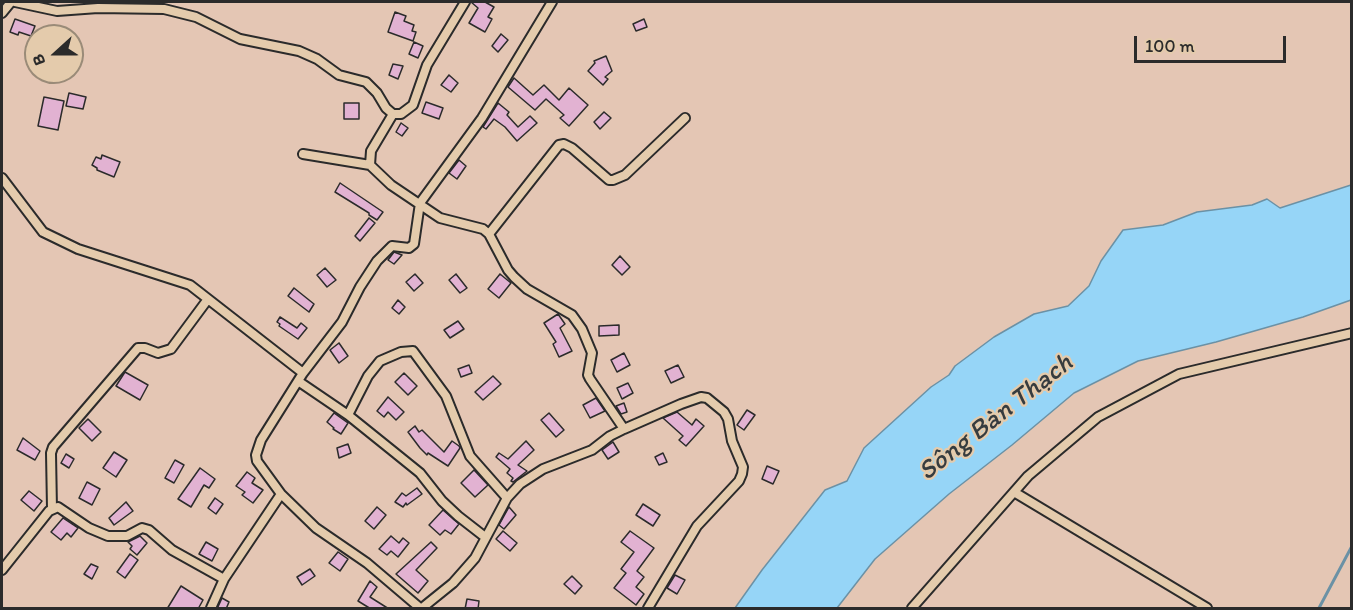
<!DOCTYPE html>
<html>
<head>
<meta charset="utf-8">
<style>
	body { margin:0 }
	#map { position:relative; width:1353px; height:610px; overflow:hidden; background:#e4c6b4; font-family:Itim,sans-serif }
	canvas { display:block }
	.frame { position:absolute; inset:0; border:3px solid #2b2b2b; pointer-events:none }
	.north { position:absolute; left:24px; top:24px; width:60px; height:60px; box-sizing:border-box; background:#e4cbac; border:2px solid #9a8b78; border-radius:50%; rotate:249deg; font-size:16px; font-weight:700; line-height:24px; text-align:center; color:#2b2b2b }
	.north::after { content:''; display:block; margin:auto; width:21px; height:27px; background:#2b2b2b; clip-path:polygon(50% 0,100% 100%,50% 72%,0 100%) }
	.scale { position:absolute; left:1134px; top:36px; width:152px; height:27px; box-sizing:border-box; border:3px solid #2b2b2b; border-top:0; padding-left:8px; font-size:18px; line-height:21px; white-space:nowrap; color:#2b2b2b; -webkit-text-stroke:4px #e4cbac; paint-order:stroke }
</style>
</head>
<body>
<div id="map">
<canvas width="1353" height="610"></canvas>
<div class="frame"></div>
<div class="north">B</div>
<div class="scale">100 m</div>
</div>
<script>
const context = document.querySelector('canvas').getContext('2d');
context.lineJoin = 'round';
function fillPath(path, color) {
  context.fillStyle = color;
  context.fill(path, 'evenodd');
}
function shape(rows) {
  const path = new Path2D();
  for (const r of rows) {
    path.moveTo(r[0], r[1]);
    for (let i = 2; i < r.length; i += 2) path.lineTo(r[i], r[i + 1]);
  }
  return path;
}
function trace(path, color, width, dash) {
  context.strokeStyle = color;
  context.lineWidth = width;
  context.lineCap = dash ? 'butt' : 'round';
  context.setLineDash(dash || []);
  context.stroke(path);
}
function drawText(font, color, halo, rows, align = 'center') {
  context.font = font + ' Itim,sans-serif';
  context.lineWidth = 4.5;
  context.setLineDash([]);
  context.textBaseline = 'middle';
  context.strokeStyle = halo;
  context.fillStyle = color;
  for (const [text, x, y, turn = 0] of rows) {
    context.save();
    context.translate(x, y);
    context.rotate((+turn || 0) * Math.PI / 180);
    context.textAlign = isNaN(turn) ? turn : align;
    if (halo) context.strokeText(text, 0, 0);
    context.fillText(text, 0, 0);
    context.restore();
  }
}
const water = shape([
	[1351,185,1351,300,1303,317,1216,342,1138,361,1074,393,1012,445,949,494,875,559,837,608,735,608,762,570,825,490,847,481,864,448,931,387,949,375,955,366,994,337,1034,314,1068,306,1089,286,1101,261,1123,230,1163,225,1197,212,1252,205,1267,199,1280,208,1351,185]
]);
const stream = shape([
	[1319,608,1352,546]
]);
const building = shape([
	[471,2,485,2,494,7,488,17,492,19,485,32,469,23,478,8,471,2],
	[395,12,406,16,404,21,414,25,412,31,416,32,413,41,388,32,395,12],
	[15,19,35,26,31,36,19,32,18,35,10,32,15,19],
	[644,19,647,27,636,31,633,24,644,19],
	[501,34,508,40,498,52,492,46,501,34],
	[414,42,423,46,418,58,409,54,414,42],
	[606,56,612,71,605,77,608,79,603,85,588,71,595,63,594,61,606,56],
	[393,64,403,66,398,79,389,75,393,64],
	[449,75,458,83,451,92,441,85,449,75],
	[514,78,533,95,544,85,559,100,569,88,588,105,569,126,560,118,564,115,546,99,535,110,508,87,514,78],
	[69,93,86,97,83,109,66,106,69,93],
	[44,97,64,101,58,130,38,126,44,97],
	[426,102,443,108,439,119,422,113,426,102],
	[344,103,359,103,359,119,344,119,344,103],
	[498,103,509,112,507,115,518,127,530,116,537,123,517,141,505,127,494,119,486,129,483,127,498,103],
	[604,112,611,118,600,129,594,122,604,112],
	[401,123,408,128,402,136,396,132,401,123],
	[102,155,120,162,114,177,97,170,97,168,92,165,96,157,101,159,102,155],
	[459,160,466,166,457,179,449,173,459,160],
	[340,183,383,212,377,220,369,215,369,213,335,192,340,183],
	[369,218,375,223,360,241,355,236,369,218],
	[394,252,402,255,394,264,388,260,394,252],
	[620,256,630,267,622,275,612,265,620,256],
	[325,268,336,280,327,287,317,275,325,268],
	[415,274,423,283,414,291,406,282,415,274],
	[456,274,467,288,460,293,449,280,456,274],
	[500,274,511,283,499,298,488,289,500,274],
	[294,288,314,304,309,312,288,296,294,288],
	[398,300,405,307,399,314,392,308,398,300],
	[558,314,565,324,560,328,572,351,559,357,553,344,556,342,544,323,558,314],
	[280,317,297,328,301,323,307,328,298,339,279,326,280,324,277,322,280,317],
	[458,321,464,329,450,338,444,330,458,321],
	[619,325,619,335,599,336,599,326,619,325],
	[339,343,348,356,339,363,330,350,339,343],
	[624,353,630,365,617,372,611,360,624,353],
	[469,365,472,373,461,377,458,369,469,365],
	[678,365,684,377,671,383,665,371,678,365],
	[125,372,148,385,140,400,116,386,125,372],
	[404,373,417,386,408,395,395,382,404,373],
	[493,376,501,384,483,400,475,392,493,376],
	[628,383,633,393,622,399,617,388,628,383],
	[388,397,404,412,396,420,388,412,384,417,377,411,388,397],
	[596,398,605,411,590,418,583,405,596,398],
	[624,403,627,412,621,414,616,406,624,403],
	[747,410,755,415,744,430,737,425,747,410],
	[677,412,692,425,696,419,704,426,686,446,679,440,683,436,663,418,677,412],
	[334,413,348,423,341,434,333,429,334,428,327,422,334,413],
	[549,413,564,430,556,437,541,420,549,413],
	[88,419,101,432,92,441,79,428,88,419],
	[415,426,419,432,422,430,444,452,452,441,459,446,460,448,448,466,428,453,427,455,420,448,408,432,415,426],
	[23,438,40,451,35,460,17,450,23,438],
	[526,441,534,450,518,465,527,471,513,482,511,481,513,478,507,473,510,469,496,457,499,453,508,459,526,441],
	[613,442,619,452,608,459,602,450,613,442],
	[348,444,351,453,339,458,337,448,348,444],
	[114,452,127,460,116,477,103,468,114,452],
	[663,453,667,462,659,465,655,457,663,453],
	[66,454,74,459,69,468,61,463,66,454],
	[175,460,184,465,174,483,165,478,175,460],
	[767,466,779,471,773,484,762,479,767,466],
	[200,468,215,479,209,488,204,485,191,507,178,499,200,468],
	[474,470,488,485,475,497,461,483,474,470],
	[247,472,255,478,252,483,263,490,253,503,242,495,245,492,236,486,247,472],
	[87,482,100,489,92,505,79,498,87,482],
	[417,488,422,494,407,505,406,503,403,507,395,502,402,493,406,496,417,488],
	[29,491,42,501,34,511,21,500,29,491],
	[215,498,223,504,216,514,208,508,215,498],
	[126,502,133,511,114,525,109,518,126,502],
	[643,504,660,515,653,526,636,515,643,504],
	[377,507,386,515,374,529,365,521,377,507],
	[509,507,516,515,504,529,499,525,509,507],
	[443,510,459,524,451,534,445,530,440,535,429,525,443,510],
	[63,518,78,528,71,537,67,533,61,540,51,532,63,518],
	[503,531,517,543,510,551,496,539,503,531],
	[630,531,654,548,637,571,644,577,636,587,644,594,636,605,614,588,626,573,621,569,634,552,621,542,630,531],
	[140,536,147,543,137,555,130,549,132,546,128,542,140,536],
	[391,536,399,543,403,538,409,543,398,557,391,551,387,555,379,549,391,536],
	[206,542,218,549,212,561,199,554,206,542],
	[431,542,437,548,416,570,428,581,418,593,396,574,431,542],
	[338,552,348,559,340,571,329,563,338,552],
	[130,554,138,560,125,578,117,572,130,554],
	[91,564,98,567,92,579,84,574,91,564],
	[310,569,315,576,302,585,297,577,310,569],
	[675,575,685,580,677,594,667,588,675,575],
	[572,576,582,586,575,594,564,584,572,576],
	[370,581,377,587,370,597,389,609,371,609,358,601,370,581],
	[181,586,203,600,198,609,167,609,181,586],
	[222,598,229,602,226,609,217,609,222,598],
	[467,599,479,601,478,609,465,609,467,599]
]);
const street = shape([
	[15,2,57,11,98,8,164,9,196,17,240,39,299,51,317,59,339,75,366,82,377,93,386,108,393,114,401,114,413,105,427,65,465,2],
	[2,13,11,2],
	[393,114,371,151,370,165,391,185,440,218,483,229,489,234,508,270,514,277,527,289,572,315,582,329,592,353,588,375,590,379,624,429],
	[303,154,370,165],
	[2,178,43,232,78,249,190,285,303,373],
	[489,234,559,145,564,144,572,148,609,180,613,180,625,175,685,118],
	[298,381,348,415,394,452,420,473,442,501,458,516,485,537],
	[348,415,368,376,380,361,401,352,413,351,446,396,470,456,507,498],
	[1014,492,1207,608],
	[52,509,51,453,53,447,138,348,145,348,158,353,171,349,208,299],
	[2,570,49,511,58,507,89,528,108,536,127,536,142,528,149,530,172,550,224,579],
	[211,608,224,579,281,494],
	[420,608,367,563,316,528,281,494,257,461,256,455,261,440,303,373,342,322,360,287,377,261,392,246,409,248,414,244,420,203,482,118,552,2],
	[422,608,453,583,468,566,475,558,507,498,520,484,543,469,592,450,610,436,624,429,681,404,701,397,707,398,724,412,728,419,732,441,743,467,742,474,739,481,697,526,648,608],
	[912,608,1028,476,1098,417,1179,374,1352,333]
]);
const waterNames = [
	["Sông Bàn Thạch",996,418,-38]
];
fillPath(water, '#96d5f7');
trace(water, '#6b91a5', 1.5);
trace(stream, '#6b91a5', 3);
fillPath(building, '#e2b2d2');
trace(building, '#2b2b2b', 1.5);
trace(street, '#2b2b2b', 12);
trace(street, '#e4cbac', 8);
drawText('italic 27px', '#363c3f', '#e4cbac', waterNames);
</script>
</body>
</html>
